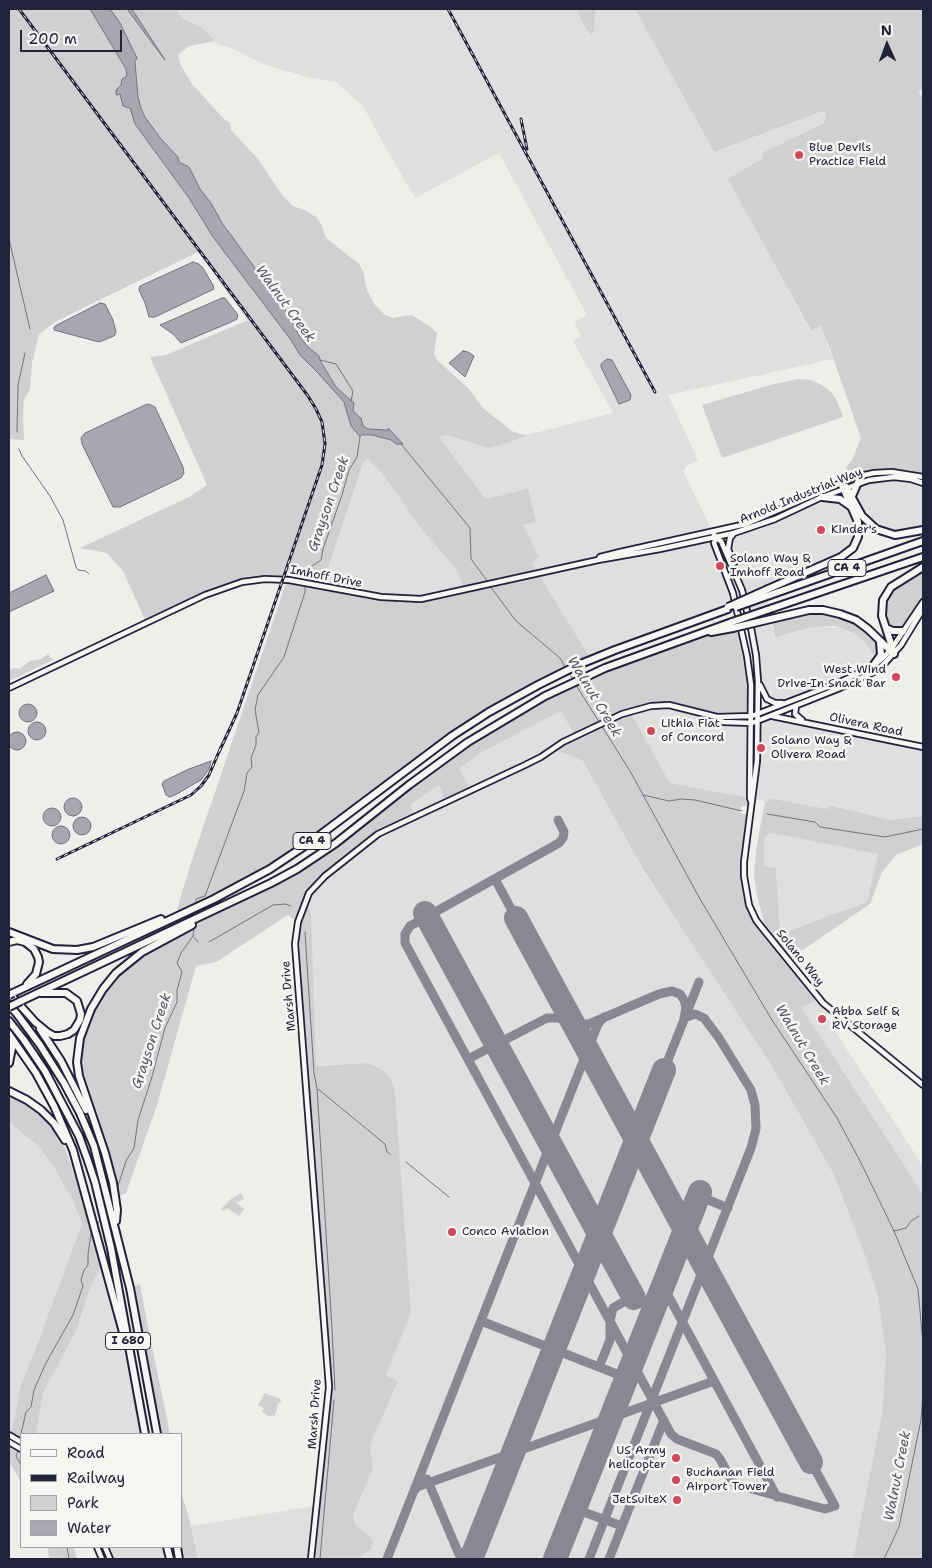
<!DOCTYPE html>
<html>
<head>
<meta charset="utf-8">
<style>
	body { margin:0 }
	#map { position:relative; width:932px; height:1568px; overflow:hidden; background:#eeeeeb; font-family:"Shantell Sans",sans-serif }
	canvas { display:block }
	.frame { position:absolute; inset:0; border:10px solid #22223b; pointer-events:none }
	.legend { position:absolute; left:20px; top:1433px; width:162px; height:115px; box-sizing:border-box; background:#f6f6f2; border:1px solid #a1a1a9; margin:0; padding:6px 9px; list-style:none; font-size:15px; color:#22223b }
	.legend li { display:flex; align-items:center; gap:10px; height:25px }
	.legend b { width:25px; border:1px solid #a1a1a9 }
	.north { position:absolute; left:862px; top:20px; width:50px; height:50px; -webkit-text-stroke:4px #f6f6f2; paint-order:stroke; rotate:358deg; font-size:14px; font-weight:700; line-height:20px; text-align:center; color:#22223b }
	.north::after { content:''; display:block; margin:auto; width:18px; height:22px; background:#22223b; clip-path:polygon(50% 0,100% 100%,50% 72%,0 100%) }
	.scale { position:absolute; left:20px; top:30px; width:102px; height:22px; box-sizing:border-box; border:2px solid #22223b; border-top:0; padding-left:6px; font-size:15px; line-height:18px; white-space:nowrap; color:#22223b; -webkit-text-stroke:4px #f6f6f2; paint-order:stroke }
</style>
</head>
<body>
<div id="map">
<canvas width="932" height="1568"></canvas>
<div class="frame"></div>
<ul class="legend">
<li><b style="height:6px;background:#f6f6f2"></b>Road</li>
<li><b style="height:6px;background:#22223b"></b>Railway</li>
<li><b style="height:14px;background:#d0d0d1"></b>Park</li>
<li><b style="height:14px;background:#a7a7af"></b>Water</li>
</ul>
<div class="north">N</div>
<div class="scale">200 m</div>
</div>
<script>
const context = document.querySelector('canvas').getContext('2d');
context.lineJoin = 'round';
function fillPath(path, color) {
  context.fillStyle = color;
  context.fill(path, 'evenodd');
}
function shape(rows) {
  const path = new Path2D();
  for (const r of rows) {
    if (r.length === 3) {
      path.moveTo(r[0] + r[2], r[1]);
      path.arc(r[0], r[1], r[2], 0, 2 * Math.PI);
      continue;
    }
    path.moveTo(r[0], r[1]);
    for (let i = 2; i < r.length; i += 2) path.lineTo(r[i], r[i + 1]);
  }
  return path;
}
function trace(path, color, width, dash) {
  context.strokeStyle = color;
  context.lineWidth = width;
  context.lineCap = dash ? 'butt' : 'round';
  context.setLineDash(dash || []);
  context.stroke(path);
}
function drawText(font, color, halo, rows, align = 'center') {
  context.font = font + ' "Shantell Sans",sans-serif';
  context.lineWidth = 5;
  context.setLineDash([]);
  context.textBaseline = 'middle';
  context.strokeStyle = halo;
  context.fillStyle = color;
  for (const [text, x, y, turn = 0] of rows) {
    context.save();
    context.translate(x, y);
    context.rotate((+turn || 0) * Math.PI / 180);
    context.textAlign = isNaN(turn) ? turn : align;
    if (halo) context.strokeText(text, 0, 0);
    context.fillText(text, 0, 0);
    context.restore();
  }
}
const built = shape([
	[176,9,576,9,581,20,594,31,596,9,635,9,714,152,823,111,826,115,824,123,764,152,763,158,729,179,810,331,820,326,833,359,668,395,698,460,687,466,683,471,713,532,600,557,716,538,714,543,737,606,591,659,530,561,539,558,523,525,486,499,439,437,446,435,490,448,513,441,527,435,613,413,573,341,581,336,574,322,587,315,499,153,415,198,382,141,363,106,336,82,307,77,263,64,234,49,217,44,203,28,182,18],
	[368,459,382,473,423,531,457,570,464,589,449,594,401,599,322,586,363,463],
	[894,477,923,483,923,530,905,534,876,529,857,507,853,491,858,482],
	[822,497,846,503,858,522,853,548,766,590,775,637,813,627,840,628,854,633,865,642,878,661,873,666,786,703,771,702,761,690,756,655,737,578,738,573,728,549,734,533],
	[666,708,680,709,713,722,752,723,750,798,670,783,632,715,653,709],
	[561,711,575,736,557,750,583,761,642,869,773,1068,833,1173,866,1258,878,1297,886,1355,882,1414,853,1559,358,1559,370,1550,373,1542,372,1539,355,1524,353,1515,372,1471,370,1450,371,1443,398,1381,386,1375,411,1312,395,1091,391,1080,384,1071,374,1065,364,1063,320,1065,316,1067,300,913,316,884,410,805,439,785,445,802,472,789,459,769,482,752],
	[771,716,923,747,923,816,891,820,830,805,828,809,770,798,769,802,753,799,758,721],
	[770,833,878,854,867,902,780,934,776,868,764,867,764,839],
	[819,998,832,1011,827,1016,829,1022,923,1166,923,1194,802,1008],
	[9,1122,38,1146,52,1164,72,1199,82,1224,31,1361,21,1384,14,1421,9,1432],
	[104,1259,132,1363,145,1434,36,1434,43,1393,77,1329,89,1291],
	[316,1506,310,1559,198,1559,191,1526],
	[105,1547,167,1547,170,1559,110,1559]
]);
const green = shape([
	[9,9,90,9,126,69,127,76,121,85,116,90,116,95,120,93,121,97,130,108,135,124,189,198,213,237,291,340,300,355,318,373,344,402,351,426,359,437,372,435,391,440,396,444,389,431,368,429,363,426,361,417,353,411,354,406,336,387,321,362,319,356,308,347,300,337,291,319,280,302,222,223,211,203,200,189,189,167,179,161,178,157,161,139,150,124,139,104,135,52,110,9,127,9,165,60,132,9,176,9,182,18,203,28,215,41,189,46,178,55,181,66,192,84,224,119,230,123,231,130,258,159,282,195,293,206,307,211,317,218,322,226,326,238,359,264,364,273,365,283,368,292,375,305,385,315,392,318,412,315,432,328,437,333,434,354,437,360,468,388,484,409,512,431,519,434,527,435,513,441,490,448,446,435,439,437,486,499,528,489,536,521,523,525,539,558,531,562,591,659,489,712,270,869,177,916,178,906,191,863,287,580,280,579,230,585,146,622,123,571,107,553,80,548,189,497,207,485,150,357,166,355,248,320,198,252,79,310,55,322,39,334,32,363,30,389,24,400,23,418,24,440,9,439],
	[368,459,382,473,423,531,457,570,464,589,421,599,349,592,322,586,363,463],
	[576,9,596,9,594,31,591,35,581,20],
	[635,9,923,9,923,88,919,92,923,100,923,477,907,473,874,473,841,483,838,478,852,460,861,438,830,349,820,326,811,331,728,179,763,158,762,155,764,152,824,123,826,114,823,111,714,152],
	[798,379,810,380,822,385,832,393,838,403,843,417,722,458,702,405,774,384],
	[923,567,923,602,903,631,886,628,882,616,885,594],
	[809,610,848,617,880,642,878,661,865,642,854,633,835,626,813,627,775,637,772,618],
	[742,626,747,656,752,716,724,716,683,706,669,705,651,706,628,712,632,715,670,783,750,798,750,806,741,806,740,813,749,815,744,862,752,913,767,933,757,896,754,874,756,850,765,801,768,802,769,798,828,809,829,805,891,820,923,816,923,844,896,855,882,872,870,904,788,960,819,998,802,1008,923,1194,923,1559,853,1559,882,1414,886,1355,878,1297,866,1258,833,1173,773,1068,642,868,583,761,556,750,563,742,575,736,561,711,482,752,459,769,472,790,445,802,439,785,410,805,415,817,390,828,325,876,304,903,311,913,316,1066,364,1063,374,1065,384,1071,391,1080,395,1091,411,1313,386,1375,398,1381,371,1443,370,1450,373,1465,372,1471,353,1515,355,1524,372,1539,373,1544,370,1550,358,1559,310,1559,328,1395,295,944,297,922,288,915,216,962,196,966,157,1105,126,1193,116,1198,82,1088,78,1052,91,1009,124,966,159,936,271,883,318,855,468,742,574,681,700,634],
	[770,833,878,854,867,902,780,934,776,868,764,866,764,839],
	[48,654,53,660,9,681,9,670,14,668,19,669,30,661,41,659],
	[9,1095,22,1101,36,1111,57,1134,65,1148,104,1259,89,1291,77,1329,43,1393,36,1434,21,1434,21,1442,9,1435,14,1421,21,1384,31,1361,82,1224,72,1199,52,1164,38,1146,9,1122],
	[241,1193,244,1199,238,1202,234,1201,244,1209,239,1216,227,1208,224,1211,220,1210,231,1199],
	[140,1284,148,1327,170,1434,157,1434,130,1288],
	[265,1393,280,1399,281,1403,278,1403,275,1416,272,1415,271,1417,262,1412,264,1408,258,1405],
	[9,1448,21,1454,21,1482,9,1461],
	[181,1492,190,1521,198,1559,179,1559,177,1547,181,1547],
	[48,1547,74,1547,77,1559,49,1559]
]);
const water = shape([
	[90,9,110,9,120,23,137,58,135,61,138,97,141,108,145,117,161,139,178,157,179,162,189,167,200,189,211,203,222,223,280,302,291,319,300,337,308,347,319,356,321,362,336,387,354,403,353,411,361,418,363,426,368,429,385,430,389,430,388,428,403,444,396,444,391,440,372,435,362,435,360,437,351,426,344,402,318,373,300,355,291,340,213,237,189,198,135,124,130,108,123,106,120,94,116,95,116,90,121,85,122,79,127,76,126,69,90,9],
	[127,9,132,9,165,60,156,48,127,9],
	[193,262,199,264,203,268,213,285,214,289,155,317,149,317,145,303,139,290,140,286,193,262],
	[222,298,225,298,238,315,237,319,229,323,181,343,173,334,160,325,222,298],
	[100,303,105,304,113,320,116,332,114,336,99,342,54,330,54,327,57,325,100,303],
	[463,351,468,352,474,356,465,377,449,363,463,351],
	[607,359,612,360,631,395,630,400,619,404,601,367,601,364,607,359],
	[145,405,149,404,155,407,183,467,184,473,181,478,120,507,113,507,82,444,81,438,85,433,145,405],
	[46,575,54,591,9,612,9,593,46,575],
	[28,713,9],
	[37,731,9],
	[17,741,9],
	[211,761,209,769,201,780,175,795,170,797,166,795,162,784,164,781,189,769,211,761],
	[73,807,9],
	[52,817,9],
	[82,826,9],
	[61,835,9]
]);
const stream = shape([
	[9,239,30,329],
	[320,360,336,364,353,391,351,401],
	[17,432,18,385,25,353],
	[401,444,470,528,471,559,488,582],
	[19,449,22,456,50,496,63,520,76,567,78,570,86,571,89,574],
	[305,581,306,570,321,560,323,549,342,495,349,470,357,457,360,437],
	[490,586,516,621,560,658,566,669],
	[568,672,573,679],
	[576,685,599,722],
	[601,725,630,771,700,899,772,1020,837,1118,861,1163,894,1231,918,1289,923,1343],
	[643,795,669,801,681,799,695,800,742,811],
	[767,814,815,822,820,827,885,837,923,829],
	[196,905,196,899,205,896,244,791,247,773,252,767,251,758,256,745,256,737,259,732,255,710,258,695,284,657,305,592,305,585],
	[305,932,314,1073,317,1088,332,1329,335,1390],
	[194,937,198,942],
	[209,942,273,905,285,904,291,906],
	[318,1089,385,1144,387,1152,390,1154],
	[406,1162,449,1197],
	[117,1189,126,1161,134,1148,138,1120,151,1080,165,1028,177,1002,177,990,182,972,177,963,181,953,193,936,194,928],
	[96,1226,101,1219],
	[894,1231,906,1228,911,1221,919,1216],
	[20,1438,26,1412,31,1407,34,1390,46,1363,73,1315,83,1286,81,1280,84,1270,88,1265,88,1254,92,1228],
	[18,1450,16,1456,21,1465],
	[67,1547,69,1559],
	[320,1559,334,1400],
	[884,1559,899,1527,921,1420,923,1394]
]);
const taxiway = shape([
	[558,820,564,832,563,838,559,843,410,926,405,934,405,943,671,1434,677,1439,716,1454,720,1459,732,1481,737,1485,825,1509,835,1506,811,1462],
	[495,879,516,918],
	[570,1016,579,1024,589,1024,659,994,672,991,680,994,684,1000,686,1008,684,1018],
	[468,1059,547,1018,558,1018,567,1021,579,1034],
	[664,1070,699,982],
	[699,1196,728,1208],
	[663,1286,777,1497],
	[481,1321,627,1378],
	[599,1367,610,1340,610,1321,613,1308,632,1297],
	[427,1479,461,1559],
	[414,1491,417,1487,428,1483,714,1381],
	[575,1509,622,1526],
	[457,1550,462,1553,470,1553,474,1549,478,1542,476,1554,477,1559],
	[387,1559,588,1049,598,1024,604,1017],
	[589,1559,751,1148,756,1129,755,1105,751,1090,719,1038,704,1018,695,1014,684,1018],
	[609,1559,664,1420]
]);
const runway = shape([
	[425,913,634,1298],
	[516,918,811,1462],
	[471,1559,664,1070],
	[555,1559,700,1192]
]);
const secondary = shape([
	[713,532,716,538,721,541,742,590,751,628,756,655,758,681,757,761,744,862,744,876,749,905,756,920,763,929,823,1003,923,1085],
	[716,538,714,543,733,593,747,656,751,685,750,798,751,801],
	[599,559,600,557,620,552,746,524,855,477,874,473,892,472,923,477],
	[734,563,728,549,730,538,734,533],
	[760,685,767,699,775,703,782,703],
	[9,688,205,595,242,582,265,579,289,580,381,597,421,599,598,560,660,549,734,533,775,519,822,497,869,480,894,477,911,479,923,483],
	[796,706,795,714,802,720],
	[772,716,923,747],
	[717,717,752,716,838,683,873,666,883,658,892,648,923,602],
	[9,1435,21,1442],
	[9,1442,21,1449],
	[97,1547,102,1559],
	[105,1547,110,1559],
	[311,1559,329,1387,295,944,298,922,309,893,325,876,378,834,525,765,541,757,563,742,622,714,651,706,669,705,717,717,723,722,752,723,840,688,874,672,885,663,901,645,923,609]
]);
const highway = shape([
	[846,487,862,516,876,529,895,535,923,530],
	[852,496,858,482],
	[822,497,840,499,850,506],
	[768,589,841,557,853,548,858,537,858,522,841,483],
	[770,595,923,541],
	[773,608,923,557],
	[775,618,809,610,823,610,840,614,856,620,868,629,894,654],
	[886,628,893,631,903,631],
	[711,632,733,628],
	[894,653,882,616,883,600,891,587,923,567],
	[873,666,881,655,880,642],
	[9,932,53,949,77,950,93,947,161,919],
	[9,942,17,940,25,942,34,949,38,957,39,962,36,974,27,984],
	[9,993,35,1022,47,1032,54,1036,60,1036,68,1034,74,1030,80,1020,81,1014,77,1001,66,993,41,993],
	[13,993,214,899,270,869,312,841,452,736,489,712,538,685,578,665,615,650,728,609],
	[21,1001,271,883,297,869,336,843,409,785,468,742,545,696,605,668,732,622],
	[9,1005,17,1014,40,1045,64,1083,80,1113,94,1146,130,1288,157,1434],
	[9,1021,24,1040,45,1071,79,1136,87,1158,95,1182,111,1248,145,1434],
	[40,1029,61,1061,86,1110],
	[9,1034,36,1073,54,1106,73,1150,124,1336],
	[9,1039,12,1048,9,1063],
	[9,1091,27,1100,41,1110,54,1123,65,1140],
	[116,1221,117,1210,113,1183,105,1153,79,1076,77,1062,80,1038,91,1009,103,989,116,973,142,952,192,925],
	[167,1547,170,1559],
	[177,1547,179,1559]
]);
const rail = shape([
	[19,9,308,396,316,409,322,422,325,444,322,465,237,713,219,752],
	[448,9,655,392],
	[521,119,527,149],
	[57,859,191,795,201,786,209,775,221,747]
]);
const highwayBridge = shape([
	[728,607,768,589],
	[736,607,770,595],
	[732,622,773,608],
	[733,628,775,618],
	[9,995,13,993],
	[9,1007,21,1001]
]);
const markers = [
	[799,155,5,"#d1495b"],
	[821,530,5,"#d1495b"],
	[720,566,5,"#d1495b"],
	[896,677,5,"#d1495b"],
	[651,731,5,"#d1495b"],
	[761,748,5,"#d1495b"],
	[822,1019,5,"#d1495b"],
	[452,1232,5,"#d1495b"],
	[676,1458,5,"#d1495b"],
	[676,1480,5,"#d1495b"],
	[677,1500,5,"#d1495b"]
];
const shields = [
	[847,568,38],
	[312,841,38],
	[128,1341,45]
];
const shieldNames = [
	["CA 4",847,568],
	["CA 4",312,841],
	["I 680",128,1341]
];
const poiNames = [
	["Blue Devils",809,148],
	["Practice Field",809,162],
	["Kinder's",831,530],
	["Solano Way &",730,559],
	["Imhoff Road",730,573],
	["West Wind",886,670,"right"],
	["Drive-In Snack Bar",886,684,"right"],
	["Lithia Fiat",661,724],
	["of Concord",661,738],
	["Solano Way &",771,741],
	["Olivera Road",771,755],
	["Abba Self &",832,1012],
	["RV Storage",832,1026],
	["Conco Aviation",462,1232],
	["US Army",666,1451,"right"],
	["helicopter",666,1465,"right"],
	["Buchanan Field",686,1473],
	["Airport Tower",686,1487],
	["JetSuiteX",667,1500,"right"]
];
const streetNames = [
	["Arnold Industrial Way",801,496,-22],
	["Imhoff Drive",326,577,11],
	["Olivera Road",866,725,12],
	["Solano Way",800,958,51],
	["Marsh Drive",289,996,-95],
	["Marsh Drive",315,1414,-86]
];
const waterNames = [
	["Walnut Creek",285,304,54],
	["Grayson Creek",329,504,-71],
	["Walnut Creek",594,697,59],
	["Grayson Creek",152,1041,-72],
	["Walnut Creek",802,1045,59],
	["Walnut Creek",898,1476,-79]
];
fillPath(built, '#dfdfde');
fillPath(green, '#d0d0d1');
fillPath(water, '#a7a7af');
trace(water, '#727281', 1);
trace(stream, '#727281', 1);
trace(taxiway, '#888893', 9);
trace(runway, '#888893', 24);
trace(secondary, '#22223b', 8);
trace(highway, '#22223b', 10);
trace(secondary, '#f6f6f2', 4.5);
trace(highway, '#f6f6f2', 6);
trace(rail, '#22223b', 3);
trace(rail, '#f6f6f2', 1, [4]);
trace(highwayBridge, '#22223b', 10, []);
trace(highwayBridge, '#f6f6f2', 6);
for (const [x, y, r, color] of markers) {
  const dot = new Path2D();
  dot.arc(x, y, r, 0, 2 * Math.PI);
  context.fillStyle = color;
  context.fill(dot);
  trace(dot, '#f6f6f2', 2);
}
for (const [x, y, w] of shields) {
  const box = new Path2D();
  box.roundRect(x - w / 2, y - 8.5, w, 17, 4);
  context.fillStyle = '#f6f6f2';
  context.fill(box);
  trace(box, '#22223b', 1);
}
drawText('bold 11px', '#22223b', null, shieldNames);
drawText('12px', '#22223b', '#f6f6f2', poiNames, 'left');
drawText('12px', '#22223b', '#f6f6f2', streetNames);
drawText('italic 14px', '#575769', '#f6f6f2', waterNames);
</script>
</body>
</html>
